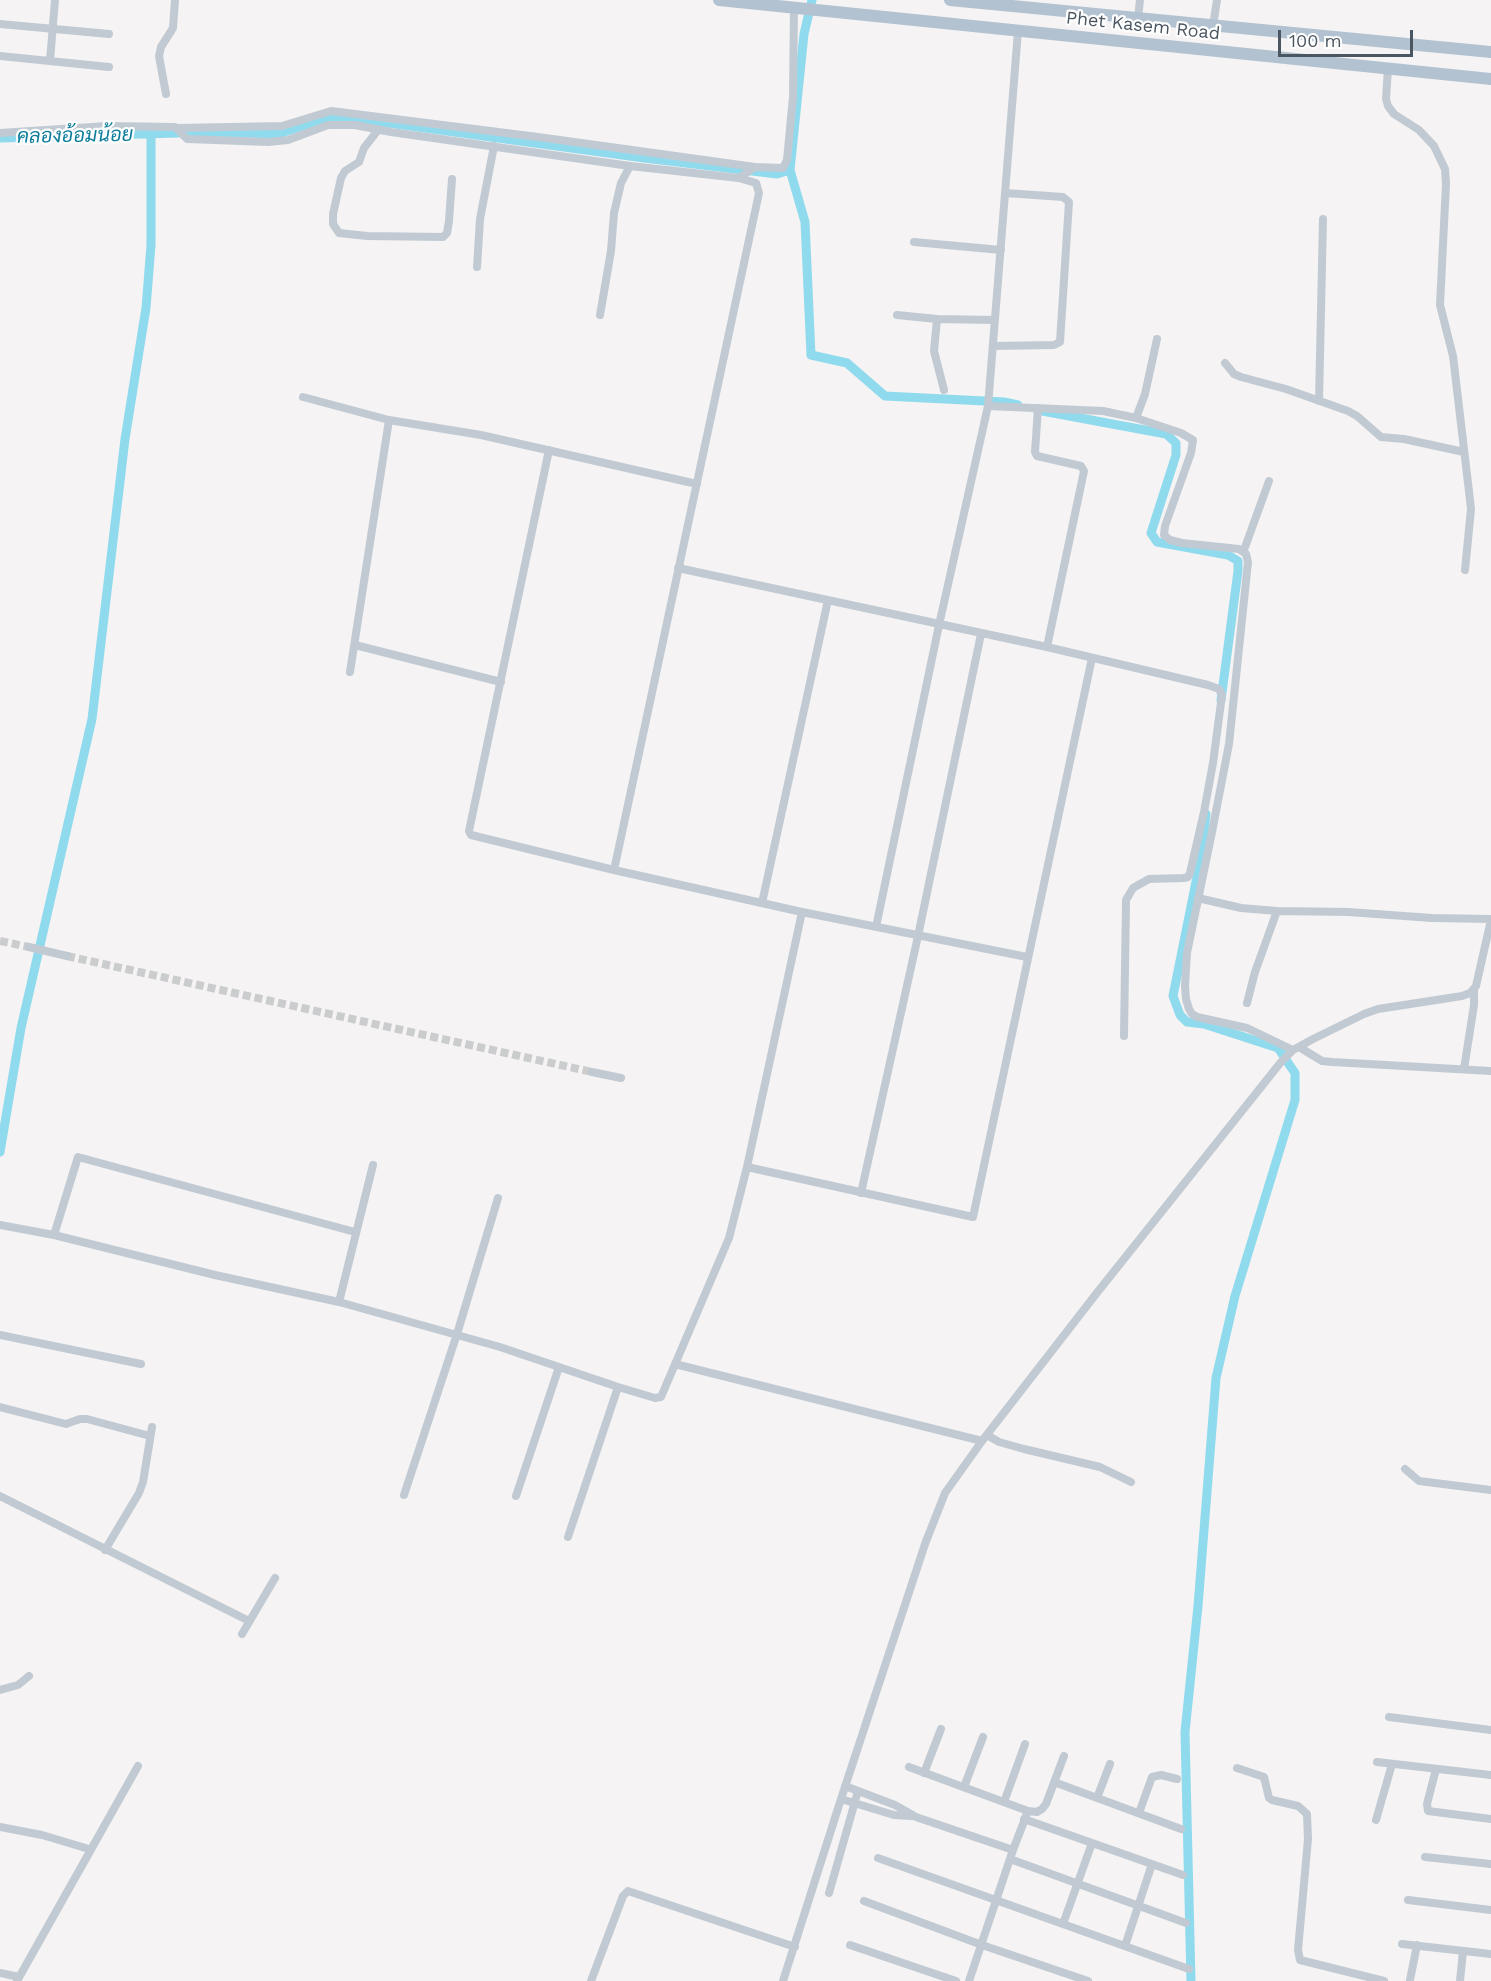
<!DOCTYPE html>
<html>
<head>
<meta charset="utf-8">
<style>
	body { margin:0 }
	#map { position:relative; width:1491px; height:1981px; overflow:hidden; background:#f5f3f3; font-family:"Work Sans",sans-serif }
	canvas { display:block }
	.scale { position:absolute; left:1278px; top:30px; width:135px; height:27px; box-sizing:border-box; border:3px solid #4a5661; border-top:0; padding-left:8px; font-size:18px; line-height:21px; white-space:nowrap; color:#4a5661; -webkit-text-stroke:4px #fff; paint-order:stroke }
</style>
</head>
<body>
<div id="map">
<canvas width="1491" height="1981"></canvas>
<div class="scale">100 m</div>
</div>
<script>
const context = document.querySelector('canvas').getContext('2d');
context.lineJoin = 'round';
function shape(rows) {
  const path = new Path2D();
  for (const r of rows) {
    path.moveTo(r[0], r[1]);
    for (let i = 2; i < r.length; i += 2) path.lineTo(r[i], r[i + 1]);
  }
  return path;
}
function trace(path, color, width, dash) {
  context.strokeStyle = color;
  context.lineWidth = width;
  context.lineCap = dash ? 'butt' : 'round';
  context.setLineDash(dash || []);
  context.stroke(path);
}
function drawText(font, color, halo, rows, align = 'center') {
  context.font = font + ' "Work Sans",Sarabun,sans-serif';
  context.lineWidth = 4.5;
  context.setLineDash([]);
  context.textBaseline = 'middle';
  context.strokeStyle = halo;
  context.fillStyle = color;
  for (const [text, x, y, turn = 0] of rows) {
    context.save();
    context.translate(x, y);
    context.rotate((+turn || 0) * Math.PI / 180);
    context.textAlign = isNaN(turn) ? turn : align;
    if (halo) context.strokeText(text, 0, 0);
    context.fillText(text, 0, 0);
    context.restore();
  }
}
const canal = shape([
	[812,0,804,34,790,170,805,222,811,355,847,363,885,396,1004,402,1018,405],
	[0,138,213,132,278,134,327,118,352,118,644,158,777,174,790,170],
	[1037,410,1166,434,1176,443,1176,455,1151,533,1157,542,1228,555,1238,561,1238,571,1221,700],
	[0,1152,21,1028,92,719,125,439,146,308,151,245,151,134],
	[1191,1981,1185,1732,1198,1606,1216,1378,1235,1296,1295,1100,1295,1073,1278,1048,1204,1024,1187,1022,1180,1015,1173,996,1201,857,1206,814]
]);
const minorTunnel = shape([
	[0,941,29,947],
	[67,956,592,1072]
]);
const minor = shape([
	[1138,18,1140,0],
	[0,24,109,34],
	[1213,26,1217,0],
	[0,56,109,67],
	[50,61,55,0],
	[1388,68,1386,99,1388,106,1394,114,1419,130,1434,146,1445,169,1446,184,1440,305,1453,356,1468,483,1471,509,1465,570],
	[166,94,159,56,161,47,173,28,175,0],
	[178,128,282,126,331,111,538,137,755,167],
	[378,130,364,148,359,162,345,171,341,178,333,214,333,224,339,233,367,236,443,237,447,233,449,221,452,179],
	[0,133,107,126,175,127,187,139,268,142,288,140,328,125,355,125,391,132,630,166,739,178,756,183,759,193,614,870],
	[739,178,755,167,783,168,787,160,793,97,794,8],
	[914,242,1001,250],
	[477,267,480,219,494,146],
	[600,315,611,251,614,213,621,183,630,166],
	[897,315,937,319,995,320],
	[937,319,934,351,944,390],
	[993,346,1054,345,1060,342,1069,202,1063,197,1005,193],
	[1225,363,1234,374,1241,377,1286,389,1348,411,1357,416,1381,437,1404,439,1464,452],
	[303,397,389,420,481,435,697,484],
	[1319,401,1323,219],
	[988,406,1103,411,1136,418,1181,433,1193,440,1191,453,1165,526,1164,535,1170,540,1182,543,1239,549,1246,554,1248,562,1229,744,1212,832,1187,953,1185,986,1186,999,1189,1009,1192,1014,1197,1017,1247,1028,1293,1050],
	[1038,408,1035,452,1037,456,1081,466,1084,471,1047,647],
	[1136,418,1145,394,1157,339],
	[549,450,469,831,471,835,614,870,802,912,1027,957],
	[1244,550,1269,481],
	[678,568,1047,647,1208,685,1219,689,1222,695,1213,763,1204,812,1190,873,1188,877,1184,878,1149,879,1133,888,1126,900,1124,1036],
	[355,645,501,682],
	[350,672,389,420],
	[1198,898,1241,908,1277,911,1348,912,1432,918,1491,919],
	[762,903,828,600],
	[876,927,939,625,988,406,1018,31],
	[29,947,67,956],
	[1247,1003,1255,972,1277,911],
	[1299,1047,1322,1061,1333,1062,1491,1071],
	[1464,1069,1474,1005,1474,990],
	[592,1072,621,1078],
	[747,1167,973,1217,1092,658],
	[861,1193,918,936,981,634],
	[0,1225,54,1235,215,1275,339,1302,500,1347,618,1387,655,1398,661,1397,729,1238,747,1167,802,912],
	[54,1235,78,1157,355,1232],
	[339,1302,373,1165],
	[0,1335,141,1364],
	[675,1364,982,1441],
	[0,1407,66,1424,80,1419,87,1419,150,1436],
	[987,1435,999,1442,1024,1449,1100,1467,1131,1482],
	[1405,1469,1419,1481,1491,1490],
	[404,1495,457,1334,498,1198],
	[0,1496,249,1621],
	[516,1496,559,1367],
	[568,1537,618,1387],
	[105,1550,139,1493,143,1482,152,1427],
	[242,1634,275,1578],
	[0,1690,18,1685,29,1676],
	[1389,1717,1491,1730],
	[1377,1762,1491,1775],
	[909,1767,1028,1811,1013,1850],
	[1237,1768,1264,1777,1269,1798,1272,1800,1298,1806,1307,1814,1308,1839,1298,1950,1300,1960,1384,1981],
	[1436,1769,1427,1804,1428,1811,1491,1819],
	[924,1773,941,1729],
	[1054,1782,1181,1829],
	[845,1786,895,1805,916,1817,1013,1850,969,1981],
	[964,1787,983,1737],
	[1097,1798,1110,1764],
	[841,1799,894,1815,911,1816],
	[1004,1802,1025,1744],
	[1028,1811,1037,1812,1042,1809,1046,1804,1064,1756],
	[1139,1813,1152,1777,1161,1775,1177,1779],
	[1024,1819,1183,1875],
	[1376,1820,1392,1764],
	[0,1827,42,1835,89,1849],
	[1425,1857,1491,1864],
	[878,1858,1189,1969],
	[1010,1859,1186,1923],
	[829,1893,858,1791],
	[1408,1900,1491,1910],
	[864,1901,982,1945,1088,1981],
	[1063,1924,1092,1843],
	[1402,1944,1491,1954],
	[850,1945,956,1981],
	[1125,1946,1152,1864],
	[0,1973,19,1977],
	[1410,1980,1417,1945],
	[17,1981,138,1766],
	[591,1981,623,1896,628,1891,795,1947],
	[783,1981,841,1799,925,1544,945,1493,982,1441,1096,1294,1281,1062,1293,1050,1313,1039,1364,1014,1378,1009,1462,996,1470,993,1476,986,1491,920],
	[1460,1981,1463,1951]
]);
const primary = shape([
	[719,0,1491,79],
	[950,0,1491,52]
]);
const streetNames = [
	["Phet Kasem Road",1143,26,6]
];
const waterNames = [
	["คลองอ้อมน้อย",75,136,-1]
];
trace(canal, '#90daee', 9);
trace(minorTunnel, '#caccce', 8, [8, 4]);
trace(minor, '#c1cad2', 8);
trace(primary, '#b3c2d1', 12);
drawText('18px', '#4a5661', '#fff', streetNames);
drawText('italic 20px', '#0c7c9b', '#fff', waterNames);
</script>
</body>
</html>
